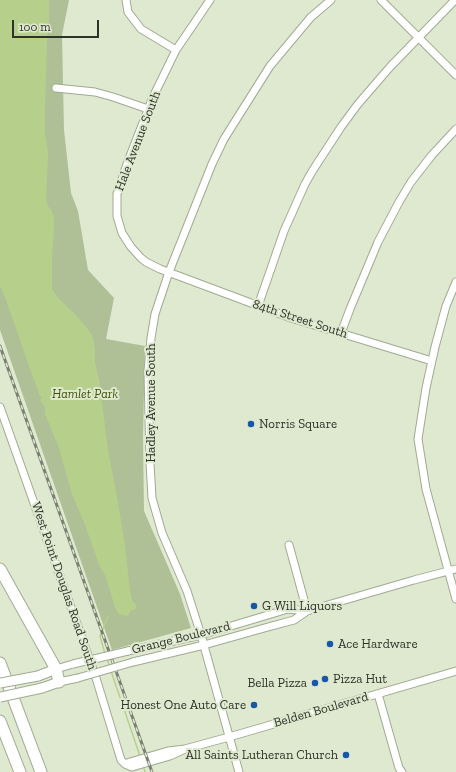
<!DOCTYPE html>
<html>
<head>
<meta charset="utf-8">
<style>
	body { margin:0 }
	#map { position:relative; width:456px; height:772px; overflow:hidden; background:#dfe9d0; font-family:"Zilla Slab",serif }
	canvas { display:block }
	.scale { position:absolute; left:12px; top:20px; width:87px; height:18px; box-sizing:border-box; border:2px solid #2f3229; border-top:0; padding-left:5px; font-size:12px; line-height:14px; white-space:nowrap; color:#2f3229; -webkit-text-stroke:3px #dfe9d0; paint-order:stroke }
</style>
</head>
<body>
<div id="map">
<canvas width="456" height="772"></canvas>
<div class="scale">100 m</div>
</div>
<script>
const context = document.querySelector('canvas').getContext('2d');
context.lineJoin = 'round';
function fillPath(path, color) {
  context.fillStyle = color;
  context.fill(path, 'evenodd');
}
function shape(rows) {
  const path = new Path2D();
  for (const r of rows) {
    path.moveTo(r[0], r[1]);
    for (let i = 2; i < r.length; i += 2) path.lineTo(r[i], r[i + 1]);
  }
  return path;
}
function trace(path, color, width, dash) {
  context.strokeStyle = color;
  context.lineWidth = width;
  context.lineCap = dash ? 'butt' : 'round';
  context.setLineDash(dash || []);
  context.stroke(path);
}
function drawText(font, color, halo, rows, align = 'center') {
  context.font = font + ' "Zilla Slab",serif';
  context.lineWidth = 4;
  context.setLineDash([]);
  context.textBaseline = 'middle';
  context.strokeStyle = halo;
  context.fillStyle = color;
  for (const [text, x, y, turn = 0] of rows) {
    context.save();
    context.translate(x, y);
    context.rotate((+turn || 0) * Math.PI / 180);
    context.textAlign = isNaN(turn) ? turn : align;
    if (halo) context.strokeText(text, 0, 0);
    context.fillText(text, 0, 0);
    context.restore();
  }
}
const green = shape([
	[0,0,69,0,62,35,64,130,71,193,78,211,88,270,114,298,106,339,145,346,143,438,144,511,180,594,191,628,112,650,0,330]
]);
const water = shape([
	[0,0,49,0,49,19,47,42,45,113,45,133,48,153,47,178,46,200,48,206,52,211,54,217,54,230,52,256,52,289,60,300,76,315,87,328,93,337,95,349,95,362,99,379,108,450,117,497,125,545,130,591,132,600,136,605,136,609,131,610,128,616,122,615,119,614,116,610,105,575,100,567,85,525,72,494,59,448,45,414,45,406,43,405,40,400,42,397,40,396,30,369,5,297,0,286]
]);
const stream = shape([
	[105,654,100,636,108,616],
	[107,659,110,667],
	[111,671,140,756],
	[143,765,145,772]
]);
const minor = shape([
	[126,0,128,12,141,29,176,50],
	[210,0,176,50,153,97,127,164,117,194,117,216,122,233,131,247,141,258,146,262,160,269,291,318,432,361],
	[381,0,456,75],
	[56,88,95,92,113,97,148,109],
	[456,282,446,306,435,347,426,388,418,439,426,489,456,599],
	[258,306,284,231,305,184,313,170,341,127,358,104,390,67,455,0],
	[341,333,350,309,378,242,399,202,411,182,432,155,456,129],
	[0,407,96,678,121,760,125,764,132,767,170,756,185,749],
	[289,545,307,611],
	[128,651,201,635,288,609,307,611],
	[133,662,204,645,268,627,294,620,307,611,414,580,456,569],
	[56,669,73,664],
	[59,682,78,678],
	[378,694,399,768,402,772],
	[125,764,130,762,168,751,185,749,229,737,456,671],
	[239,772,201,635,187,591,162,533,152,498,150,463,148,371,151,338,155,314,169,272,212,164,224,139,270,66,311,17,331,0]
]);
const major = shape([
	[38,676,56,669],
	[42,688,59,682]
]);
const highway = shape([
	[0,569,56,669,59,682],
	[0,663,41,772],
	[0,721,20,772]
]);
const rail = shape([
	[0,346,152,772]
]);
const minorBridge = shape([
	[73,664,128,651],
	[78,678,133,662]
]);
const majorBridge = shape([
	[0,683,38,676],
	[0,697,42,688]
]);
const markers = [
	[251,424,4,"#1657a7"],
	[254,606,4,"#1657a7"],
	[330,644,4,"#1657a7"],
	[325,679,4,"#1657a7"],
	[315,683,4,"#1657a7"],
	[254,705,4,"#1657a7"],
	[346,755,4,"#1657a7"]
];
const streetNames = [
	["Hale Avenue South",138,141,-69],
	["84th Street South",300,319,18],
	["Hadley Avenue South",151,403,-90],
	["West Point Douglas Road South",64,586,71],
	["Grange Boulevard",181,638,-14],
	["Belden Boulevard",321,710,-16]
];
const parkNames = [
	["Hamlet Park",85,394]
];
const poiNames = [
	["Norris Square",259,424],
	["G Will Liquors",262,606],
	["Ace Hardware",338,644],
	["Pizza Hut",333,679],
	["Bella Pizza",307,683,"right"],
	["Honest One Auto Care",246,705,"right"],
	["All Saints Lutheran Church",338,755,"right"]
];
fillPath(green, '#afbf96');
fillPath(water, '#b6d08b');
trace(stream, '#b6d08b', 1.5);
trace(minor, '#a1aa93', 9);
trace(major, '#a1aa93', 11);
trace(highway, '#a1aa93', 13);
trace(minor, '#fff', 7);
trace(major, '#fff', 9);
trace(highway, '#fff', 11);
trace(rail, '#7b8171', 3);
trace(rail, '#dfe9d0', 1.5, [4.5]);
trace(minorBridge, '#a1aa93', 9, []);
trace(majorBridge, '#a1aa93', 11, []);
trace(minorBridge, '#fff', 7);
trace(majorBridge, '#fff', 9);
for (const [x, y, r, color] of markers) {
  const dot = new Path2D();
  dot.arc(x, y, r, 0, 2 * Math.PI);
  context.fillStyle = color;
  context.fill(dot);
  trace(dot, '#dfe9d0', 1.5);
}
drawText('13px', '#2f3229', '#dfe9d0', streetNames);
drawText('italic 13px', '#3c5102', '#dfe9d0', parkNames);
drawText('13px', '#2f3229', '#dfe9d0', poiNames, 'left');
</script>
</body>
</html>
